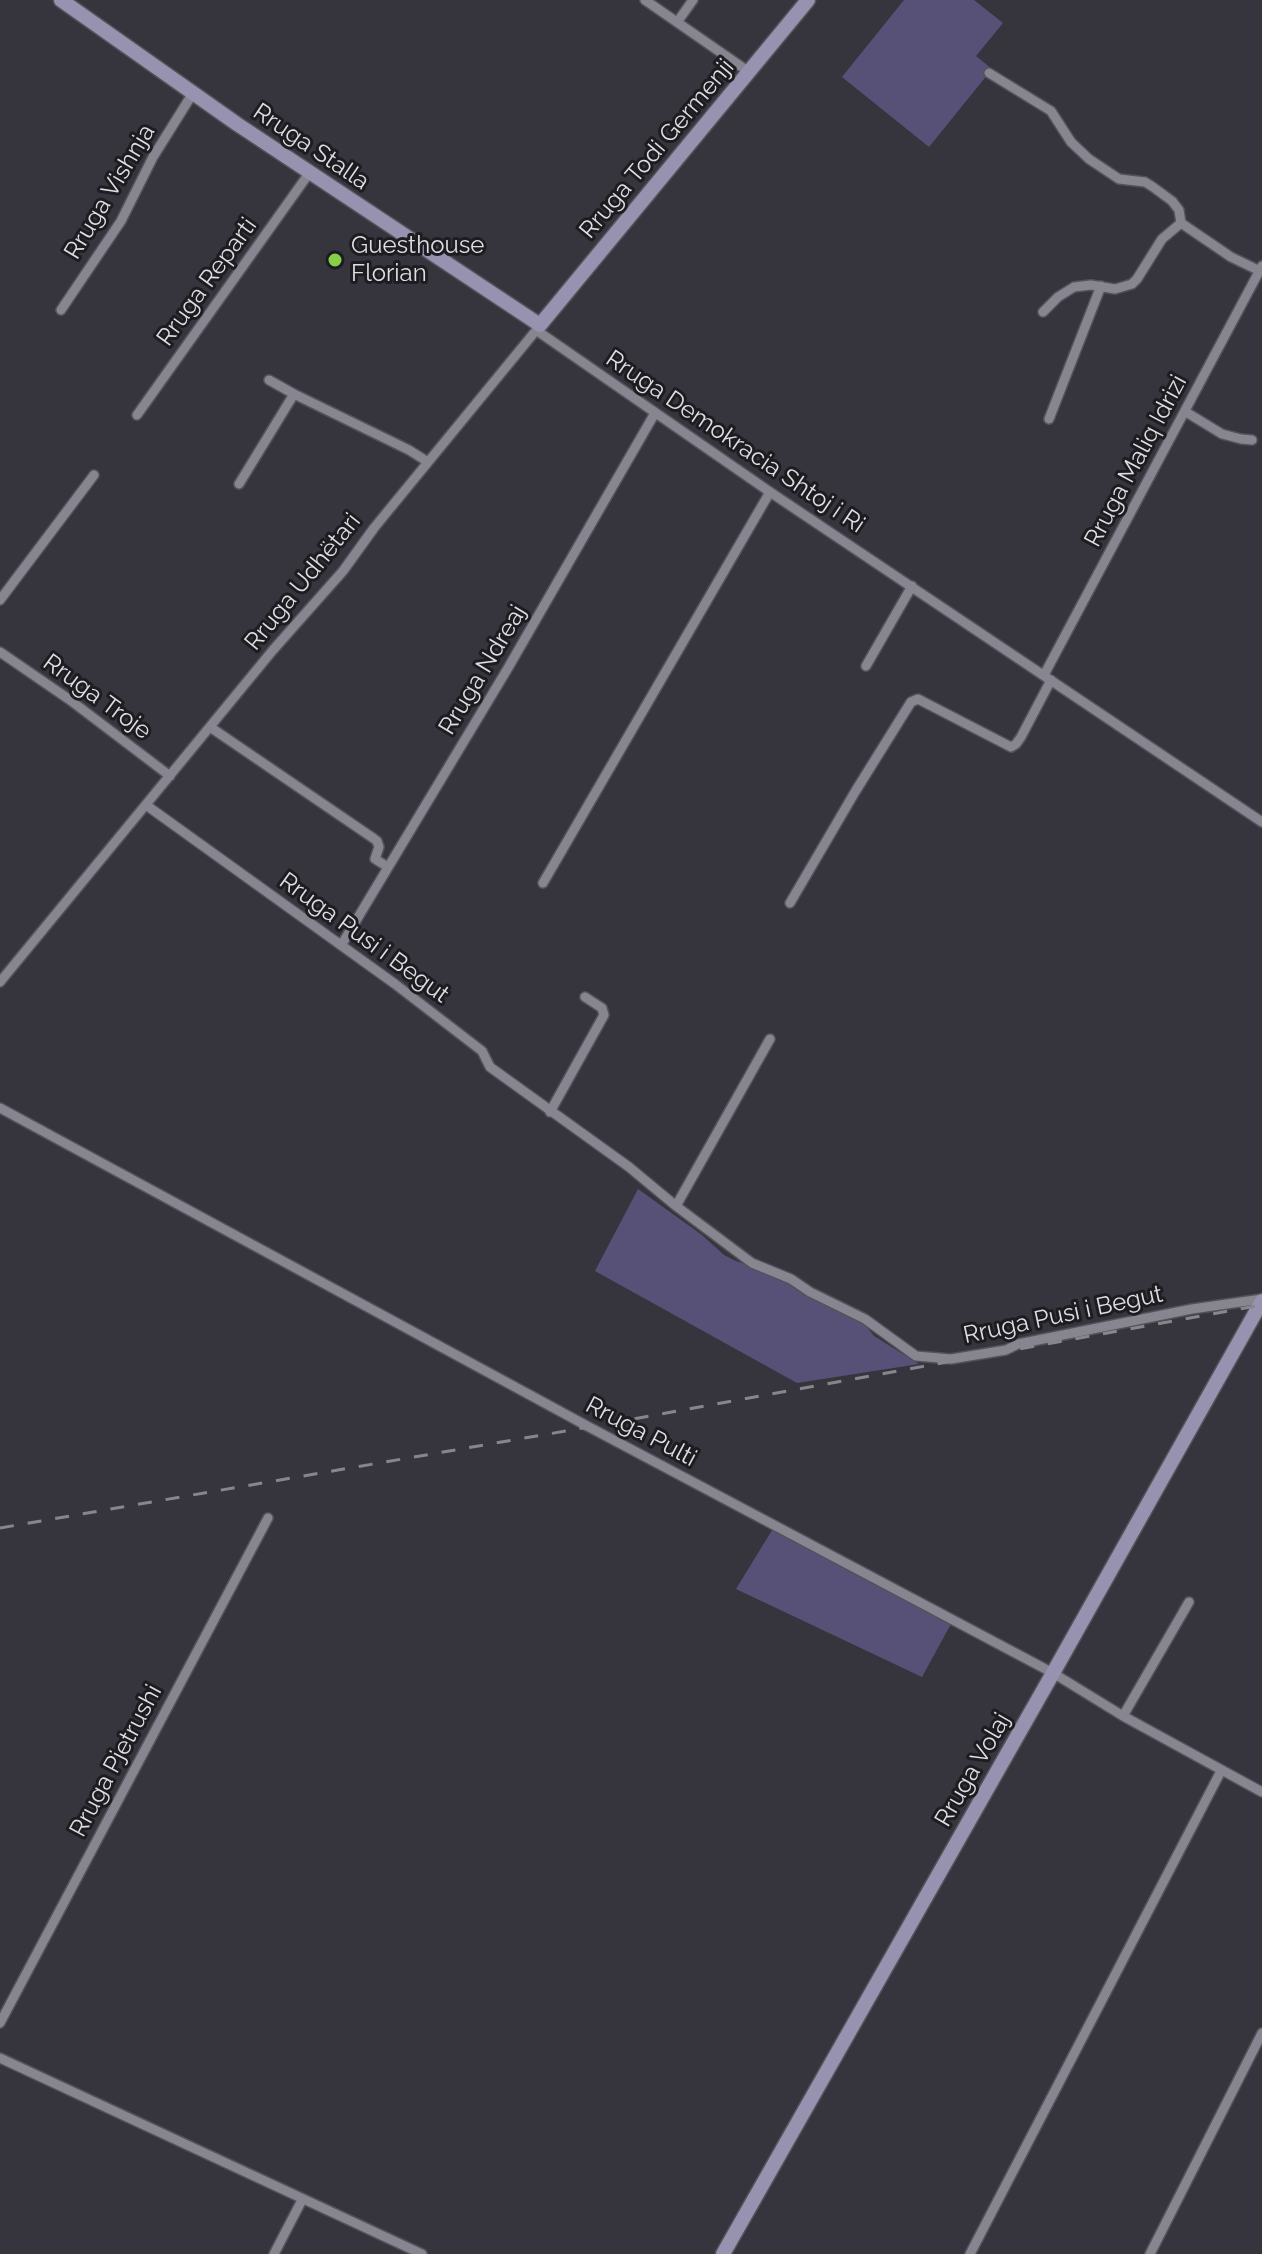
<!DOCTYPE html>
<html>
<head>
<meta charset="utf-8">
<style>
	body { margin:0 }
	canvas { display:block; background:#36353d }
</style>
</head>
<body>
<canvas width="1262" height="2254"></canvas>
<script>
const context = document.querySelector('canvas').getContext('2d');
context.lineJoin = 'round';
function fillPath(path, color) {
  context.fillStyle = color;
  context.fill(path, 'evenodd');
}
function shape(rows) {
  const path = new Path2D();
  for (const r of rows) {
    path.moveTo(r[0], r[1]);
    for (let i = 2; i < r.length; i += 2) path.lineTo(r[i], r[i + 1]);
  }
  return path;
}
function trace(path, color, width, dash) {
  context.strokeStyle = color;
  context.lineWidth = width;
  context.lineCap = dash ? 'butt' : 'round';
  context.setLineDash(dash || []);
  context.stroke(path);
}
function drawText(font, color, halo, rows, align = 'center') {
  context.font = font + ' Raleway,sans-serif';
  context.lineWidth = 6;
  context.setLineDash([]);
  context.textBaseline = 'middle';
  context.strokeStyle = halo;
  context.fillStyle = color;
  for (const [text, x, y, turn = 0] of rows) {
    context.save();
    context.translate(x, y);
    context.rotate((+turn || 0) * Math.PI / 180);
    context.textAlign = isNaN(turn) ? turn : align;
    if (halo) context.strokeText(text, 0, 0);
    context.fillText(text, 0, 0);
    context.restore();
  }
}
const green = shape([
	[904,0,974,0,1003,23,976,56,992,69,929,147,842,77],
	[638,1189,702,1235,724,1255,736,1261,775,1275,857,1321,866,1326,874,1336,919,1364,797,1383,595,1271],
	[774,1527,952,1622,922,1677,736,1589]
]);
const street = shape([
	[645,0,749,72],
	[678,21,693,0],
	[989,73,1051,111,1071,142,1089,159,1119,179,1145,182,1153,187,1172,201,1179,210,1181,223,1231,257,1262,272],
	[61,310,121,221,153,157,193,93],
	[1043,312,1058,297,1074,287,1091,285,1115,289,1132,284,1137,279,1162,239,1181,223],
	[536,330,770,492,1262,822],
	[269,380,294,394,409,450,428,462],
	[1186,412,1222,434,1241,439,1252,440],
	[137,415,310,172],
	[1049,419,1101,286],
	[239,484,294,394],
	[0,600,94,475],
	[0,652,70,700,170,776],
	[866,666,912,586],
	[1044,675,1262,266],
	[210,727,373,838,377,841,379,847,375,859,388,867],
	[146,805,395,984,482,1051,490,1067,629,1167,676,1206,752,1263,791,1279,810,1292,865,1319,916,1356,951,1359,1006,1350,1018,1344,1192,1309,1262,1299],
	[543,883,770,492],
	[790,903,855,792,911,702,918,699,1011,747,1016,744,1021,737,1051,680],
	[342,944,508,668,655,413],
	[0,982,273,650,343,571,374,528,538,328],
	[0,1108,589,1427,1053,1673,1123,1716,1262,1792],
	[550,1112,604,1015,602,1008,585,997],
	[676,1206,770,1039],
	[1123,1716,1189,1602],
	[0,2023,268,1518],
	[0,2058,422,2254],
	[274,2254,302,2200],
	[970,2254,1221,1771],
	[1150,2254,1262,2033]
]);
const secondary = shape([
	[61,0,237,124,540,325,808,0],
	[723,2254,1053,1673,1262,1301]
]);
const rail = shape([
	[0,1528,589,1427,1262,1305]
]);
const markers = [
	[335,260,8,"#88cf49"]
];
const streetNames = [
	["Rruga Stalla",311,147,34],
	["Rruga Todi Germenji",657,149,-50],
	["Rruga Vishnja",110,192,-59],
	["Rruga Reparti",207,282,-54],
	["Rruga Demokracia Shtoj i Ri",735,442,34],
	["Rruga Maliq Idrizi",1136,461,-62],
	["Rruga Udhëtari",303,582,-51],
	["Rruga Ndreaj",483,670,-59],
	["Rruga Troje",97,697,36],
	["Rruga Pusi i Begut",364,938,36],
	["Rruga Pusi i Begut",1063,1315,-12],
	["Rruga Pulti",641,1432,28],
	["Rruga Pjetrushi",116,1761,-62],
	["Rruga Volaj",973,1770,-60]
];
const poiNames = [
	["Guesthouse",351,246],
	["Florian",351,274]
];
fillPath(green, '#575178');
trace(street, '#535259', 12);
trace(secondary, '#535259', 17);
trace(street, '#878690', 9);
trace(secondary, '#9692af', 14);
trace(rail, '#86868c', 3, [14, 14]);
for (const [x, y, r, color] of markers) {
  const dot = new Path2D();
  dot.arc(x, y, r, 0, 2 * Math.PI);
  context.fillStyle = color;
  context.fill(dot);
  trace(dot, '#1d1d21', 3);
}
drawText('24px', '#dddde2', '#1d1d21', streetNames);
drawText('24px', '#dddde2', '#1d1d21', poiNames, 'left');
</script>
</body>
</html>
